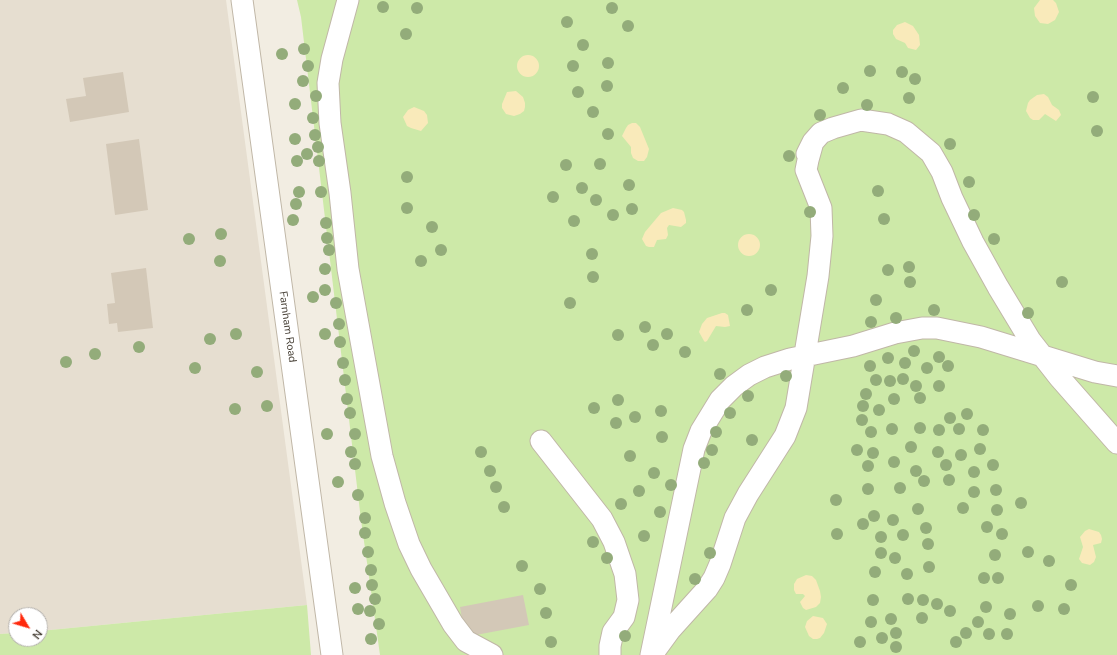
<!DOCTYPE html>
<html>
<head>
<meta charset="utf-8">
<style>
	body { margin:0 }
	#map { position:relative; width:1117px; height:655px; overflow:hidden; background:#f2ede2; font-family:"Nunito Sans",sans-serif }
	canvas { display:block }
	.north { position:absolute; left:8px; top:607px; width:40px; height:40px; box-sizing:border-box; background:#fff; border:1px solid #b4b1ad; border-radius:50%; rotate:128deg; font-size:11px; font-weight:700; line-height:16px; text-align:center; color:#433c32 }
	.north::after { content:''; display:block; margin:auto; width:14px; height:18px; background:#ff290c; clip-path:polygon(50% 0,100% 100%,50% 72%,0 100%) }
</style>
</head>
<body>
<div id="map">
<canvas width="1117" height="655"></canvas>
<div class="north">N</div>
</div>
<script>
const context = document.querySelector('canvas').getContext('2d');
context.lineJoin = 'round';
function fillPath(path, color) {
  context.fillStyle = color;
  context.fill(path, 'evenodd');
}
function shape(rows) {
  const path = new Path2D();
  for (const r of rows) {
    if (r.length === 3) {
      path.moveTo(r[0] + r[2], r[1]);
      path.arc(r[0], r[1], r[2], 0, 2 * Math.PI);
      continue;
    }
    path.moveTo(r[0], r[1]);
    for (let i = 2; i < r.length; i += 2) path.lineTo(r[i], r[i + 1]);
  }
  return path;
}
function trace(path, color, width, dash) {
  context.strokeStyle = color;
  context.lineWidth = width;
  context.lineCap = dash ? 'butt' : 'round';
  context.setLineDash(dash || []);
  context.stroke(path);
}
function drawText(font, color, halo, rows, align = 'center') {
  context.font = font + ' "Nunito Sans",sans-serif';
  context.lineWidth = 3.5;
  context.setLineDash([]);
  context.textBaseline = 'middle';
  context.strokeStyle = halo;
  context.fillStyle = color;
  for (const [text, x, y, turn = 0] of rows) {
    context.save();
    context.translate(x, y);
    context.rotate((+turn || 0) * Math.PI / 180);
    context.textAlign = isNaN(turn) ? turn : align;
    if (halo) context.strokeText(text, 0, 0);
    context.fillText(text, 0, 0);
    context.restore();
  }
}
const residential = shape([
	[0,0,226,0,307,605,40,631,40,615,16,615,16,633,0,634]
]);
const green = shape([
	[297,0,1117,0,1117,655,380,655,361,520,301,17],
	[307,605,311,655,0,655,0,634,16,633,16,639,40,639,40,631]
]);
const sand = shape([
	[1040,0,1053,0,1056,3,1059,12,1055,20,1048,24,1040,23,1035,16,1034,8],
	[905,22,913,26,919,35,920,45,916,50,908,48,905,43,896,39,893,34,893,30,897,25],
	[528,66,11],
	[516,91,523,97,525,103,525,107,524,111,520,114,514,116,506,114,502,108,502,104,507,92],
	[1044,94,1048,97,1052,105,1059,110,1061,115,1056,121,1045,114,1039,120,1033,120,1030,118,1026,111,1028,103,1030,100,1037,95],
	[414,107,424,111,427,115,428,123,421,131,411,128,407,126,403,117,408,110],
	[632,123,636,123,640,127,649,149,647,157,644,161,638,161,633,158,631,153,631,147,622,136,626,128,628,125],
	[673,208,682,210,684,212,686,220,686,223,681,227,669,225,667,228,668,235,666,239,657,240,654,247,649,247,646,246,642,239,645,232,661,213],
	[749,245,11],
	[722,313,725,313,728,315,730,326,725,327,716,326,707,341,705,342,704,341,699,332,702,324,707,318],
	[1089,529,1099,532,1101,535,1102,539,1101,543,1093,545,1096,557,1094,562,1090,565,1082,563,1079,559,1083,547,1080,537,1085,531],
	[806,575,812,576,816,580,820,591,821,597,820,603,816,607,806,610,803,608,800,602,805,596,803,594,796,594,794,590,794,584,797,579],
	[813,616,823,618,827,624,824,633,820,638,817,639,813,639,809,636,805,627,807,621]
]);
const building = shape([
	[123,72,129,112,70,122,66,99,86,96,83,78],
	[139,139,148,210,115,215,106,144],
	[146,268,153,328,118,332,117,323,109,324,107,304,115,303,111,273],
	[523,595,529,625,465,637,460,607]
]);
const minor = shape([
	[242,0,332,655],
	[348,0,332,59,328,83,330,123,340,193,348,269,382,456,395,503,409,544,421,569,453,624,466,641,492,655],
	[807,154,813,142,821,133,833,128,861,120,888,124,906,132,931,153,942,172,952,198,973,242,998,287,1030,340,1059,377,1117,443],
	[541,441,602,519,614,542,625,574,628,600,624,617,613,632,610,646,610,655],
	[654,652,670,630,707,589,714,578,720,564,735,518,748,494,785,436,796,408,818,276,822,236,821,208,806,170,808,160,813,142],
	[651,655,694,449,701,431,720,400,734,386,749,375,765,367,790,359,853,346,895,333,922,328,937,328,981,337,1095,372,1117,376]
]);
const trees = [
	[383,7],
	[417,8],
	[612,8],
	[567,22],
	[628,26],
	[406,34],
	[583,45],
	[304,49],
	[282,54],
	[608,63],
	[308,66],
	[573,66],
	[870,71],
	[902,72],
	[915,79],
	[303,81],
	[607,86],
	[843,88],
	[578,92],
	[316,96],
	[1093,97],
	[909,98],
	[295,104],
	[867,105],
	[593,112],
	[820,115],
	[313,118],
	[1097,131],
	[608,134],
	[315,135],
	[295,139],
	[950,144],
	[318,147],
	[307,154],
	[789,156],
	[297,161],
	[319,161],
	[600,164],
	[566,165],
	[407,177],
	[969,182],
	[629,185],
	[582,188],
	[878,191],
	[299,192],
	[321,192],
	[553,197],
	[596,200],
	[296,204],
	[407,208],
	[632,209],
	[810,212],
	[613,215],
	[974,215],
	[884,219],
	[293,220],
	[574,221],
	[326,223],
	[432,227],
	[221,234],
	[327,238],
	[189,239],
	[994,239],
	[329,250],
	[441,250],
	[592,254],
	[220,261],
	[421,261],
	[909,267],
	[325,269],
	[888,270],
	[593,277],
	[910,282],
	[1062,282],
	[325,290],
	[771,290],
	[313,297],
	[876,300],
	[336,303],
	[570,303],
	[747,310],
	[934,310],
	[1028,313],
	[896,318],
	[871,322],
	[339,324],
	[645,327],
	[236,334],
	[325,334],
	[667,334],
	[618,335],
	[210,339],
	[340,342],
	[653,345],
	[139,347],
	[914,351],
	[685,352],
	[95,354],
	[939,357],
	[888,358],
	[66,362],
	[343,363],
	[905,363],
	[870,366],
	[948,366],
	[195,368],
	[927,368],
	[257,372],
	[720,374],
	[786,376],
	[903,379],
	[345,380],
	[876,380],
	[890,381],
	[916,386],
	[939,386],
	[866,394],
	[748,396],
	[920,398],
	[347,399],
	[894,399],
	[618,400],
	[267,406],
	[863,406],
	[594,408],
	[235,409],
	[879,410],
	[661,411],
	[350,413],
	[730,413],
	[967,414],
	[635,417],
	[950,418],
	[862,420],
	[616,423],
	[920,428],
	[892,429],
	[959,429],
	[939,430],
	[983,430],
	[716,432],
	[871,432],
	[327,434],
	[355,434],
	[662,437],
	[752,440],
	[911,447],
	[980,449],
	[712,450],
	[857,450],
	[351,452],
	[481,452],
	[938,452],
	[873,453],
	[961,455],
	[630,456],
	[894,462],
	[704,463],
	[355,464],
	[946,465],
	[993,465],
	[868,466],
	[490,471],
	[916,471],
	[974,472],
	[654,473],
	[949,480],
	[924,481],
	[338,482],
	[671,485],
	[496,487],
	[900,488],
	[868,489],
	[996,490],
	[639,491],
	[974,492],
	[358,495],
	[836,500],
	[1021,503],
	[621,504],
	[504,507],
	[963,508],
	[918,509],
	[997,510],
	[660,512],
	[874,516],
	[365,518],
	[893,520],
	[863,524],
	[987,527],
	[926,528],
	[365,533],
	[837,534],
	[1002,534],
	[903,535],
	[644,536],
	[881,537],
	[593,542],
	[928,544],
	[368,552],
	[1028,552],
	[710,553],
	[881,553],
	[995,555],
	[607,558],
	[895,558],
	[1049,561],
	[522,566],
	[929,567],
	[371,570],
	[875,572],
	[907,574],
	[984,578],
	[998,578],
	[695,579],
	[372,585],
	[1071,585],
	[355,588],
	[540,589],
	[375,599],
	[908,599],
	[873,600],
	[923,600],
	[937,604],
	[1038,606],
	[986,607],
	[358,609],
	[1064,609],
	[370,611],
	[950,611],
	[546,613],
	[1010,614],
	[922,618],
	[891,619],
	[871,622],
	[978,622],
	[379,624],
	[896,633],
	[966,633],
	[989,634],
	[1007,634],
	[625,636],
	[882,638],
	[371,639],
	[551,642],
	[860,642],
	[956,642],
	[896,647]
];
const streetNames = [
	["Farnham Road",287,327,82]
];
fillPath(residential, '#e6ded0');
fillPath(green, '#cde9a8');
fillPath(sand, '#f9eaba');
fillPath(building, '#d3c8b7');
trace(minor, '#c0b7a7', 23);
trace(minor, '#fff', 21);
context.fillStyle = '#93ac7a';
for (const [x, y] of trees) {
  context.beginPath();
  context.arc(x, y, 6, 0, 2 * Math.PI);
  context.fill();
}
drawText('11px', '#433c32', '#fff', streetNames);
</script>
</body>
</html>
